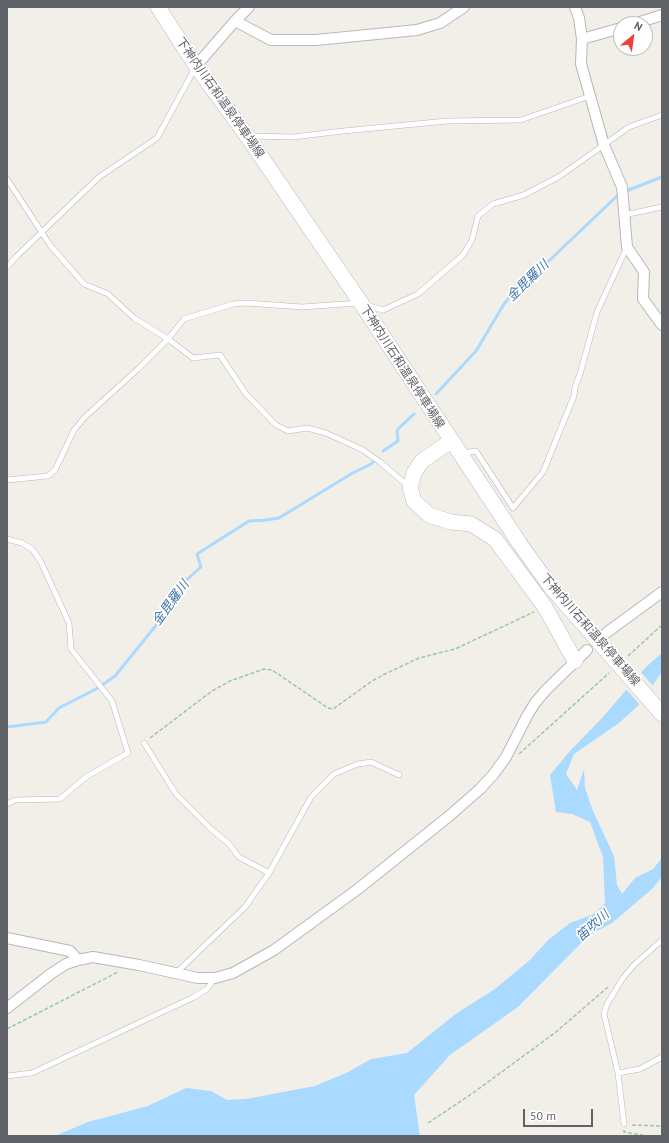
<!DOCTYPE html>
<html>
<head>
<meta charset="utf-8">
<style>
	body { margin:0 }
	#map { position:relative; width:669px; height:1143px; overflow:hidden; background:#f1efe8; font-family:"PT Sans",sans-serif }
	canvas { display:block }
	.frame { position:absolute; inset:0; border:8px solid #5f6368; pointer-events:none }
	.north { position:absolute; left:613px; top:16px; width:40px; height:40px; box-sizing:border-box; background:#fff; border:1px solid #bfc1c3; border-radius:50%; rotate:29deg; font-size:11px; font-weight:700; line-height:16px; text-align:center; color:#5f6368 }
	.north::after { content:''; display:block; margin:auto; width:14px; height:18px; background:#ea4335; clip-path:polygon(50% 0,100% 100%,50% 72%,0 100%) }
	.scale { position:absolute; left:523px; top:1109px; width:70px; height:18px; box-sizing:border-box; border:2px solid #5f6368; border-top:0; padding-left:5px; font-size:12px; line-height:14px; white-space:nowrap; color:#5f6368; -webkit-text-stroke:3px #fff; paint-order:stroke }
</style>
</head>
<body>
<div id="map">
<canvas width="669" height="1143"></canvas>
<div class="frame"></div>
<div class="north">N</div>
<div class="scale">50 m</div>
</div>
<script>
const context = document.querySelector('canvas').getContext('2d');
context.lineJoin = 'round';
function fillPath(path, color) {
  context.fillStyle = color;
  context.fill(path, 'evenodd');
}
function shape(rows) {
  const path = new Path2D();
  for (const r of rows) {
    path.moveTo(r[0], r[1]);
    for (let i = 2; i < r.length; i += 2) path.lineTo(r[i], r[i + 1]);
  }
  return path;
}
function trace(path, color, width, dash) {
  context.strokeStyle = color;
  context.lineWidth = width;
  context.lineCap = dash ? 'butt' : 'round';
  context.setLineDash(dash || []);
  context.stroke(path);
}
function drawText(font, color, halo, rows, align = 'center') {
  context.font = font + ' "PT Sans","Noto Sans JP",sans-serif';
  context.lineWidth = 3.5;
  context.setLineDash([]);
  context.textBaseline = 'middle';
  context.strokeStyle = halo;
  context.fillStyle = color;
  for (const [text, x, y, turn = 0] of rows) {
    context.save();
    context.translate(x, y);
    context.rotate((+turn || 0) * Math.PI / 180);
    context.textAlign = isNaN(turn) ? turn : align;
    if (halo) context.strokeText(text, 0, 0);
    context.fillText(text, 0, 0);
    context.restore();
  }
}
const water = shape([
	[662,653,662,672,638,706,619,723,574,754,566,774,577,790,584,769,585,788,593,811,614,856,617,885,622,894,635,878,653,869,662,858,662,877,652,889,612,923,589,935,518,1007,450,1055,414,1095,420,1136,55,1136,88,1122,148,1106,186,1088,211,1091,227,1100,246,1099,315,1086,348,1072,371,1059,407,1053,457,1013,495,989,531,959,548,940,570,923,594,914,605,903,603,857,590,822,572,814,556,812,550,775,569,752,602,718,646,667]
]);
const pier = shape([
	[640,671,654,687,641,706,625,688]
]);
const stream = shape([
	[626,191,662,177],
	[436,394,476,351,504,304,519,286,532,277,617,196],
	[383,451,398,441,397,430,414,414],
	[7,727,46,722,59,708,98,688,115,676,179,597,183,583,201,567,197,554,249,521,266,520,279,518,351,474,371,464,374,461]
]);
const path = shape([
	[628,656,662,625],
	[150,738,212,691,230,681,264,669,272,670,328,708,333,709,372,681,385,674,419,658,455,649,534,612],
	[519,754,609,673],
	[7,1029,118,972],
	[428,1123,473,1093,556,1032,608,987],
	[632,1125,662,1126],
	[624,1130,624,1132,646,1136]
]);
const service = shape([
	[250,136,293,137,343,131,447,121,521,120,590,96],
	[7,179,50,245,84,284,108,294,134,318,168,339,193,358,220,355,246,394,276,425,288,431,307,428,326,433,363,450,380,462,408,486],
	[624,215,662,207],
	[7,267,17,256,99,177,157,138,195,68],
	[367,305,383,310,418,294,463,255,472,240,478,216,493,204,524,195,560,176,629,127,662,115],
	[462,453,476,451,513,508,543,472,574,396,575,387,580,374,597,312,627,247],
	[7,480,48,476,55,470,74,430,85,417,138,369,168,339,184,319,233,304,247,303,302,307,359,303],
	[7,539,22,543,32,549,40,560,69,623,71,649,112,701,128,753,86,777,60,799,15,800,7,804],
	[144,743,176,794,210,828,229,844,239,857,269,873],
	[176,973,245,907,269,873,311,797,334,774,358,764,371,762,399,775],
	[618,1073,640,1069,662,1057],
	[7,1076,32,1073,192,998,207,989,215,978],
	[624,1124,618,1073,604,1014,607,1004,623,978,634,965,662,940]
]);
const minor = shape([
	[575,7,579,18,582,39,581,64,604,145,622,187,627,247,644,272,643,299,662,325],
	[235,21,249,7],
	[634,24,662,15],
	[582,39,621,28],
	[196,66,235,21,271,40,316,40,417,30,440,23,464,7],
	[606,633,662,592],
	[7,938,70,951,78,960],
	[7,1008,52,973,66,964,78,960,93,957,139,965,198,978,215,978,233,973,274,950,358,889,448,817,480,789,493,775,506,757,527,716,535,703,546,690,587,650]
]);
const secondary = shape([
	[158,7,196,66,247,136,361,303,520,544,550,586,662,714],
	[451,441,422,461,414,473,410,488,414,501,429,515,451,522,471,524,495,539,545,607,575,661]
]);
const streetNames = [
	["下神内川石和温泉停車場線",220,98,55],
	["下神内川石和温泉停車場線",402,367,57],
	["下神内川石和温泉停車場線",590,630,49]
];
const waterNames = [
	["金毘羅川",528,281,-44],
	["金毘羅川",171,603,-54],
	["笛吹川",593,926,-42]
];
fillPath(water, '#aadaff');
fillPath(pier, '#f1efe8');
trace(stream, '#aadaff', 3);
trace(service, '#b5b8bc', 6);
trace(minor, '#b5b8bc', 12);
trace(secondary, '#b6babf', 16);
trace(path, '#9cc7a9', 1.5, [4, 2]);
trace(service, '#fff', 5);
trace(minor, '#fff', 10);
trace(secondary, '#fff', 15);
drawText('12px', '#5f6368', '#fff', streetNames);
drawText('italic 13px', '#4174aa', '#fff', waterNames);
</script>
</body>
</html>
